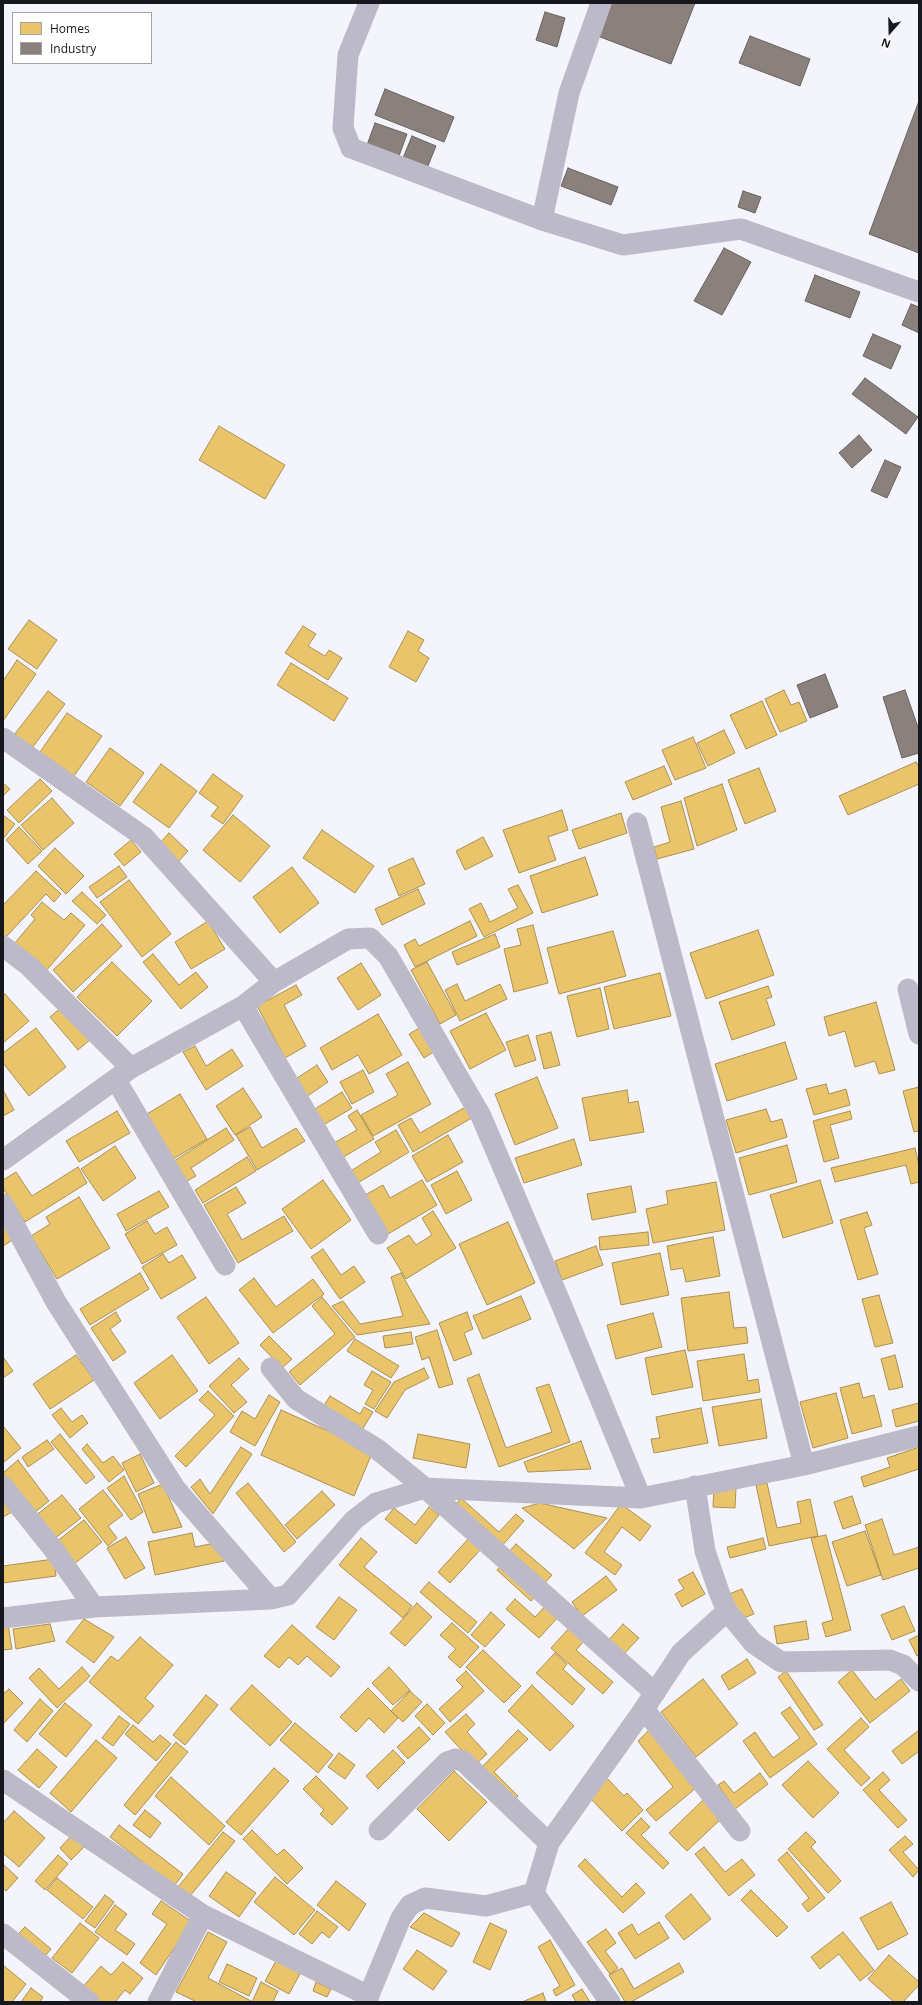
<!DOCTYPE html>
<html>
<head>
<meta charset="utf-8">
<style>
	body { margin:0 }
	#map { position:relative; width:922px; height:2005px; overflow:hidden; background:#f4f5fc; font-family:"Open Sans",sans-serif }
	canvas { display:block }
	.frame { position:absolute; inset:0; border:4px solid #16181e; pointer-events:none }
	.legend { position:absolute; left:12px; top:12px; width:140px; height:52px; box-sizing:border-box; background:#fff; border:1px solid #a2a3a5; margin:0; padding:5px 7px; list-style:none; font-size:12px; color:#16181e }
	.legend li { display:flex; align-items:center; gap:8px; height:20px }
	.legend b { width:20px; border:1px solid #a2a3a5 }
	.north { position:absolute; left:870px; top:12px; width:40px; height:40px; -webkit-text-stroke:3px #fff; paint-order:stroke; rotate:200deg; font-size:11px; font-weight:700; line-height:16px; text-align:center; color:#16181e }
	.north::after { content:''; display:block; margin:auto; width:14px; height:18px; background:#16181e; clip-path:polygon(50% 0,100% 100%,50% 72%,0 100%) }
</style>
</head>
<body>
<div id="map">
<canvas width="922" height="2005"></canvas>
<div class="frame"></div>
<ul class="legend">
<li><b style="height:11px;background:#e9c46a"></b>Homes</li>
<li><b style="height:11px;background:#8a817c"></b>Industry</li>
</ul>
<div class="north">N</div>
</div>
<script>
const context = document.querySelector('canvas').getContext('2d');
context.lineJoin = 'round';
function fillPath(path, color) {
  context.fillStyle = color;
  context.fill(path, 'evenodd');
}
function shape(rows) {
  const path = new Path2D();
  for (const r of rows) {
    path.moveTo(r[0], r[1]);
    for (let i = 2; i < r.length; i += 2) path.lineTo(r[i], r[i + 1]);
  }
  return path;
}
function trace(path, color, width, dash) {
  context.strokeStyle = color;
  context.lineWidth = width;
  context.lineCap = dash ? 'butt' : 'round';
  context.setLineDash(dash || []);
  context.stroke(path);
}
const homes = shape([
	[219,426,285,465,265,499,199,460,219,426],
	[29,620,57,640,37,669,8,649,29,620],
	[303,626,316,634,308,646,325,656,329,650,342,658,328,680,285,653,303,626],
	[408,631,424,640,418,651,429,658,416,682,389,667,408,631],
	[17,660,36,674,3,721,3,681,17,660],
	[291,663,348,698,334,721,277,685,291,663],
	[784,690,791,705,799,702,807,721,780,732,765,699,784,690],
	[48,691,65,704,32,748,14,735,48,691],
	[762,701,777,735,746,749,730,715,762,701],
	[67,713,102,736,74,776,40,752,67,713],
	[724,730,735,753,708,766,697,743,724,730],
	[693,737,706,768,675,780,662,750,693,737],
	[110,748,144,773,120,806,86,782,110,748],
	[916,762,919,767,919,784,848,815,839,796,916,762],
	[161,764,197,791,169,828,133,802,161,764],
	[664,766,672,784,633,800,625,782,664,766],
	[759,768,776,811,745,824,728,780,759,768],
	[213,774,243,796,223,824,211,816,218,807,199,793,213,774],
	[40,779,52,791,19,823,7,810,40,779],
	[3,783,10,789,3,796,3,783],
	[722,784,737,830,697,846,684,798,722,784],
	[52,798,74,823,43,850,21,825,52,798],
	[681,801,694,849,657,859,654,847,670,842,661,807,681,801],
	[562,810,568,830,548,837,556,860,519,873,503,830,562,810],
	[621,813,627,833,579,849,572,830,621,813],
	[3,815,15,824,3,839,3,815],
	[233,815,270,846,240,882,203,850,233,815],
	[19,827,42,851,28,864,6,840,19,827],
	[322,830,374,866,355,893,303,858,322,830],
	[169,833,188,851,177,863,158,845,169,833],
	[483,837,493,856,465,870,456,851,483,837],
	[131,840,141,852,124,866,114,854,131,840],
	[55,848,84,876,66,894,38,866,55,848],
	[585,857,598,895,542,913,530,876,585,857],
	[413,858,425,884,399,896,388,869,413,858],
	[119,866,127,877,97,898,89,887,119,866],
	[292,867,319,903,280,933,253,897,292,867],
	[36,871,61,894,54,902,46,894,5,938,3,936,3,905,36,871],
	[129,880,171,934,142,957,100,902,129,880],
	[518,885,533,913,484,937,469,909,481,903,490,922,518,908,508,889,518,885],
	[418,889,425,904,382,925,375,909,418,889],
	[82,892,106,915,97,924,72,901,82,892],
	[42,902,64,920,71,913,85,925,46,971,14,944,35,919,31,915,42,902],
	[208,921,225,949,191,969,175,942,208,921],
	[470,921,477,936,415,967,404,945,415,939,419,946,470,921],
	[102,924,122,946,73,992,53,970,102,924],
	[533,925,548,983,514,992,504,949,521,945,517,929,533,925],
	[758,930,774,975,706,999,690,953,758,930],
	[613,931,626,976,559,994,547,948,613,931],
	[495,934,500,947,457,965,452,952,495,934],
	[153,954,179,985,196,972,208,987,181,1009,143,962,153,954],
	[112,962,152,1001,117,1036,77,997,112,962],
	[427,962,456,1015,440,1024,411,970,427,962],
	[361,963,381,995,358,1010,337,978,361,963],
	[660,973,671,1016,614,1029,604,987,660,973],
	[457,984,465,1001,500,984,507,999,460,1021,445,990,457,984],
	[296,985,302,995,284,1005,306,1046,285,1058,257,1006,296,985],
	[768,986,772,997,766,999,775,1025,732,1040,719,1002,768,986],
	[600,988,609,1029,577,1037,567,996,600,988],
	[5,994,29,1021,3,1043,3,995,5,994],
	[876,1002,895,1070,879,1074,875,1061,855,1067,845,1031,829,1036,824,1017,876,1002],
	[63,1006,91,1039,78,1050,50,1017,63,1006],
	[486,1013,506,1050,470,1069,450,1031,486,1013],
	[378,1014,402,1055,369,1074,358,1055,332,1070,320,1048,378,1014],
	[421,1027,435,1051,424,1058,409,1034,421,1027],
	[36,1028,66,1067,29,1096,3,1063,3,1053,36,1028],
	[551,1032,560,1065,544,1069,536,1036,551,1032],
	[528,1035,536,1060,515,1067,506,1042,528,1035],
	[785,1042,797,1079,727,1101,715,1064,785,1042],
	[195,1046,206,1066,232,1049,243,1066,206,1090,183,1052,195,1046],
	[408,1062,431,1104,373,1136,361,1115,398,1095,386,1074,408,1062],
	[317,1065,328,1082,303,1099,291,1082,317,1065],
	[363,1070,374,1092,352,1104,340,1082,363,1070],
	[537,1077,558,1128,515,1145,495,1094,537,1077],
	[826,1084,829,1094,846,1089,850,1105,814,1115,806,1089,826,1084],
	[919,1087,919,1131,914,1132,903,1091,919,1087],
	[243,1088,262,1117,235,1135,216,1106,243,1088],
	[3,1090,14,1110,3,1116,3,1090],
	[627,1090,629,1103,638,1101,644,1132,590,1141,582,1098,627,1090],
	[342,1092,352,1108,320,1127,310,1112,342,1092],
	[180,1094,207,1139,173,1159,147,1114,180,1094],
	[469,1105,475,1116,413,1152,398,1125,411,1118,420,1133,469,1105],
	[766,1109,771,1122,782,1119,787,1137,736,1153,726,1120,766,1109],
	[357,1110,374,1139,340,1159,332,1144,357,1130,348,1116,357,1110],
	[117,1111,130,1133,79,1162,66,1141,117,1111],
	[850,1111,852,1119,830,1125,839,1158,824,1162,813,1121,850,1111],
	[250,1127,262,1148,296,1128,305,1141,257,1170,236,1135,250,1127],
	[226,1128,234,1140,191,1168,196,1176,187,1181,174,1161,226,1128],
	[396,1130,409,1152,356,1184,349,1172,381,1152,375,1142,396,1130],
	[448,1135,463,1162,427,1182,412,1156,448,1135],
	[574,1139,582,1165,524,1183,515,1158,574,1139],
	[787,1145,797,1182,749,1195,739,1158,787,1145],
	[115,1146,136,1178,103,1201,81,1169,115,1146],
	[915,1148,919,1165,919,1182,911,1184,906,1165,835,1182,831,1168,915,1148],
	[247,1157,256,1171,203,1203,195,1190,247,1157],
	[78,1167,87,1183,25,1222,3,1188,3,1180,16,1172,32,1196,78,1167],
	[457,1171,472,1200,446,1214,431,1185,457,1171],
	[323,1180,351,1220,311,1249,282,1209,323,1180],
	[422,1180,437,1205,388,1234,365,1195,383,1185,390,1198,422,1180],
	[820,1180,833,1223,783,1238,770,1195,820,1180],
	[716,1182,725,1230,653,1243,646,1209,668,1204,666,1191,716,1182],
	[631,1186,636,1212,592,1220,587,1194,631,1186],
	[236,1187,246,1203,227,1214,242,1240,284,1216,293,1231,238,1263,204,1205,236,1187],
	[159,1191,169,1207,126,1231,117,1214,159,1191],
	[79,1197,110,1248,57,1279,31,1236,50,1224,46,1217,79,1197],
	[433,1211,456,1248,406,1279,387,1248,409,1235,416,1245,432,1235,422,1218,433,1211],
	[867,1212,872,1225,864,1228,878,1274,858,1280,840,1220,867,1212],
	[147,1221,155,1234,167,1227,177,1245,142,1264,125,1234,147,1221],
	[508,1222,535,1283,487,1305,459,1244,508,1222],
	[3,1224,14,1239,3,1246,3,1224],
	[648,1232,649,1245,600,1250,599,1237,648,1232],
	[713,1237,720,1276,686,1282,683,1268,671,1270,667,1246,713,1237],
	[596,1246,603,1265,562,1280,555,1261,596,1246],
	[323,1249,341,1275,354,1266,365,1282,340,1299,311,1257,323,1249],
	[660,1253,669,1295,621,1305,612,1263,660,1253],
	[163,1254,169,1263,182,1255,196,1278,161,1299,142,1267,163,1254],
	[140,1273,149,1289,90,1325,80,1309,140,1273],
	[401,1273,430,1324,357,1335,332,1306,343,1301,360,1324,403,1316,391,1277,401,1273],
	[254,1278,276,1307,313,1279,324,1294,273,1333,239,1290,254,1278],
	[729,1292,734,1328,746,1327,748,1343,688,1351,681,1298,729,1292],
	[879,1295,893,1343,875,1347,862,1299,879,1295],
	[521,1296,531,1319,483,1339,473,1316,521,1296],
	[206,1297,239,1343,209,1364,177,1317,206,1297],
	[322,1297,355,1337,300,1385,289,1372,335,1334,312,1306,322,1297],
	[116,1312,121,1321,110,1329,126,1352,113,1361,91,1328,116,1312],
	[467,1312,473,1329,464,1333,472,1354,454,1361,439,1323,467,1312],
	[653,1313,662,1347,616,1359,607,1325,653,1313],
	[437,1330,453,1384,439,1388,429,1357,422,1360,415,1337,437,1330],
	[411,1332,413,1344,385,1348,383,1336,411,1332],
	[269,1336,292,1359,282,1368,260,1345,269,1336],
	[355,1339,399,1366,391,1378,347,1351,355,1339],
	[685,1350,693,1387,652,1395,645,1358,685,1350],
	[744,1354,748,1381,758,1379,760,1392,703,1401,697,1361,744,1354],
	[76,1355,94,1380,50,1409,33,1384,76,1355],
	[172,1355,198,1391,160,1419,134,1383,172,1355],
	[895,1355,903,1387,889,1390,881,1359,895,1355],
	[3,1357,13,1371,3,1378,3,1357],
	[239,1358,249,1369,231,1385,247,1402,234,1413,209,1386,239,1358],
	[424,1368,429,1378,405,1390,387,1418,375,1411,394,1382,424,1368],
	[372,1371,391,1382,374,1409,365,1404,373,1390,364,1385,372,1371],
	[479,1374,506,1448,552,1432,536,1388,549,1384,570,1442,499,1467,467,1379,479,1374],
	[859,1383,863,1398,874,1395,882,1426,852,1434,840,1388,859,1383],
	[208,1391,234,1416,186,1467,175,1456,215,1415,199,1400,208,1391],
	[836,1393,848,1438,813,1448,800,1402,836,1393],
	[269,1395,280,1402,255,1446,230,1432,242,1411,255,1419,269,1395],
	[330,1396,360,1414,364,1407,373,1412,362,1430,323,1407,330,1396],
	[761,1399,767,1438,719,1446,712,1407,761,1399],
	[919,1403,919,1421,896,1427,892,1410,919,1403],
	[61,1408,72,1422,82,1415,88,1423,70,1438,52,1415,61,1408],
	[701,1408,708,1443,654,1453,651,1439,660,1438,656,1417,701,1408],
	[281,1410,373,1451,354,1496,261,1455,281,1410],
	[3,1426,21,1448,3,1463,3,1426],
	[60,1434,95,1477,86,1484,51,1442,60,1434],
	[418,1434,470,1444,466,1468,413,1458,418,1434],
	[47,1440,54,1449,28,1467,22,1457,47,1440],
	[581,1441,591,1469,528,1472,524,1462,581,1441],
	[87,1444,103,1463,113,1456,124,1470,109,1482,82,1449,87,1444],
	[241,1447,252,1454,213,1514,191,1487,200,1479,210,1494,241,1447],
	[919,1447,919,1469,864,1487,861,1477,890,1467,887,1458,919,1447],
	[140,1454,154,1483,136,1492,122,1463,140,1454],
	[18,1460,49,1501,34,1513,3,1473,18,1460],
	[124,1476,143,1512,131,1520,107,1488,124,1476],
	[248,1483,296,1542,284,1552,236,1493,248,1483],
	[767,1483,777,1528,801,1523,797,1502,810,1499,818,1536,769,1546,756,1485,767,1483],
	[163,1484,182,1527,153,1533,138,1494,163,1484],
	[714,1487,736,1488,735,1508,713,1507,714,1487],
	[103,1490,123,1515,108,1526,117,1538,108,1546,79,1509,103,1490],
	[322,1491,335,1505,297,1539,285,1525,322,1491],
	[62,1495,81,1518,54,1539,35,1516,62,1495],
	[852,1496,861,1523,843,1529,834,1502,852,1496],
	[461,1498,499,1532,516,1514,524,1521,500,1548,454,1507,461,1498],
	[3,1499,12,1512,3,1517,3,1499],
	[540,1503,607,1518,574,1549,522,1508,540,1503],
	[621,1504,651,1526,640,1541,622,1527,604,1552,622,1565,615,1575,585,1553,621,1504],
	[429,1507,439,1515,416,1544,385,1519,394,1508,415,1525,429,1507],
	[882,1519,894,1555,919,1547,919,1568,883,1580,865,1525,882,1519],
	[84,1520,102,1542,74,1564,56,1542,84,1520],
	[865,1531,881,1575,847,1586,832,1542,865,1531],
	[192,1533,195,1547,220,1542,224,1561,155,1575,148,1542,192,1533],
	[826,1535,851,1630,826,1637,822,1623,833,1620,811,1538,826,1535],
	[126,1537,145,1568,125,1579,107,1548,126,1537],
	[361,1538,377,1552,364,1567,412,1606,403,1618,339,1565,361,1538],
	[469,1538,481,1549,450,1583,438,1572,469,1538],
	[763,1538,766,1549,730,1558,727,1547,763,1538],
	[516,1544,552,1575,543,1585,507,1554,516,1544],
	[54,1559,56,1576,3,1583,3,1566,54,1559],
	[504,1562,539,1592,531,1601,497,1570,504,1562],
	[693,1572,705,1594,682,1607,675,1594,684,1589,678,1580,693,1572],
	[606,1576,617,1590,582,1616,572,1602,606,1576],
	[429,1582,477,1622,468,1633,420,1592,429,1582],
	[742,1589,754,1614,741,1619,729,1594,742,1589],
	[339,1597,357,1610,334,1640,316,1627,339,1597],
	[515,1599,535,1617,548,1603,561,1614,539,1638,506,1609,515,1599],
	[417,1603,432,1617,405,1646,390,1633,417,1603],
	[904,1606,915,1631,892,1640,881,1615,904,1606],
	[491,1612,505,1625,485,1647,471,1635,491,1612],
	[84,1619,114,1637,94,1663,66,1642,84,1619],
	[806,1621,809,1639,777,1644,774,1626,806,1621],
	[452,1623,479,1647,460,1668,448,1657,456,1649,440,1635,452,1623],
	[8,1624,12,1649,3,1650,3,1625,8,1624],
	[50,1624,55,1641,16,1649,13,1629,50,1624],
	[623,1624,639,1638,622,1656,607,1642,623,1624],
	[292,1625,340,1667,331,1677,307,1656,298,1665,289,1657,279,1668,264,1656,292,1625],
	[570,1627,585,1640,576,1650,613,1682,603,1694,551,1648,570,1627],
	[919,1635,919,1655,917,1656,909,1640,919,1635],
	[140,1637,173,1665,145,1698,154,1706,138,1724,89,1682,111,1656,118,1661,140,1637],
	[483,1650,521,1686,504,1703,466,1667,483,1650],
	[555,1653,567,1664,563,1669,585,1689,572,1705,536,1673,555,1653],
	[747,1659,756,1673,729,1690,721,1676,747,1659],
	[82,1667,90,1676,57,1708,29,1678,39,1668,59,1689,82,1667],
	[389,1667,410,1690,393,1705,372,1683,389,1667],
	[852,1670,875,1700,901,1679,910,1691,870,1723,838,1682,852,1670],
	[466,1671,484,1691,450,1722,439,1709,463,1687,456,1680,466,1671],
	[786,1671,823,1725,814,1730,778,1677,786,1671],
	[703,1679,738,1724,696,1757,661,1712,703,1679],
	[252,1685,292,1722,270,1746,230,1709,252,1685],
	[532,1685,574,1726,550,1751,508,1711,532,1685],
	[368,1688,398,1718,384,1733,369,1718,356,1732,340,1717,368,1688],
	[9,1689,23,1703,3,1724,3,1694,9,1689],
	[410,1691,422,1702,403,1722,391,1711,410,1691],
	[206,1695,218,1705,185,1745,173,1735,206,1695],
	[40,1699,53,1711,27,1742,14,1730,40,1699],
	[65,1703,92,1725,66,1757,39,1734,65,1703],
	[427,1704,445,1723,433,1735,415,1716,427,1704],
	[790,1707,817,1744,770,1778,743,1741,755,1732,773,1758,800,1738,781,1713,790,1707],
	[466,1714,475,1724,467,1732,487,1754,475,1765,445,1732,466,1714],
	[119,1716,130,1724,113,1746,102,1738,119,1716],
	[861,1718,869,1727,844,1750,870,1778,861,1786,827,1749,861,1718],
	[295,1723,333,1755,318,1773,280,1740,295,1723],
	[133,1725,153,1742,160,1735,171,1744,156,1761,125,1734,133,1725],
	[419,1727,430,1739,408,1759,397,1747,419,1727],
	[518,1730,528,1739,494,1772,518,1796,512,1803,479,1770,518,1730],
	[649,1730,696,1788,656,1821,646,1810,673,1787,638,1741,649,1730],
	[919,1730,919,1751,902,1764,892,1751,919,1730],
	[96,1740,117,1758,71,1812,50,1793,96,1740],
	[176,1742,188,1752,135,1815,124,1805,176,1742],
	[37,1749,57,1767,39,1788,18,1770,37,1749],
	[393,1750,405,1762,378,1789,366,1776,393,1750],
	[339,1753,355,1765,345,1779,328,1767,339,1753],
	[808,1761,839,1793,813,1818,782,1785,808,1761],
	[274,1768,289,1781,241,1835,226,1822,274,1768],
	[454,1771,487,1802,449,1841,417,1809,454,1771],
	[883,1772,890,1780,879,1790,907,1820,898,1828,863,1790,883,1772],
	[760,1773,768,1784,735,1809,718,1785,724,1781,734,1793,760,1773],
	[316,1776,348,1808,332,1825,320,1814,324,1810,303,1789,316,1776],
	[171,1777,225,1826,209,1845,155,1796,171,1777],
	[606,1777,624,1796,627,1793,643,1810,622,1831,587,1795,606,1777],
	[705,1798,723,1817,687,1851,669,1833,705,1798],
	[145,1810,161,1823,150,1838,133,1825,145,1810],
	[14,1811,45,1838,19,1867,3,1853,3,1823,14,1811],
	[641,1818,650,1827,641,1835,669,1863,663,1869,626,1833,641,1818],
	[119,1825,183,1874,174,1886,110,1837,119,1825],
	[252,1830,277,1855,284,1849,303,1868,287,1884,243,1839,252,1830],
	[223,1832,235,1841,190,1896,178,1887,223,1832],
	[806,1832,816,1842,811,1847,841,1881,828,1893,788,1849,806,1832],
	[72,1835,84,1847,71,1860,60,1848,72,1835],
	[905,1836,913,1844,903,1852,919,1870,913,1877,889,1850,905,1836],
	[704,1847,725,1872,742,1859,755,1875,729,1896,695,1854,704,1847],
	[787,1852,825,1898,808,1912,802,1904,809,1898,778,1860,787,1852],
	[58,1855,68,1864,45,1890,35,1881,58,1855],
	[585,1859,622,1897,636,1883,645,1893,623,1913,578,1866,585,1859],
	[3,1864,18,1878,6,1891,3,1888,3,1864],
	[226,1872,256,1893,239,1917,209,1896,226,1872],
	[275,1877,315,1910,294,1935,254,1902,275,1877],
	[57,1878,93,1907,83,1919,47,1890,57,1878],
	[336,1881,366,1904,349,1931,317,1905,336,1881],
	[751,1890,788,1927,777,1937,741,1900,751,1890],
	[691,1894,711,1919,684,1940,665,1916,691,1894],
	[105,1895,114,1902,95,1928,85,1921,105,1895],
	[161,1901,192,1922,156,1975,140,1963,167,1924,152,1914,161,1901],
	[891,1902,908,1934,878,1950,860,1918,891,1902],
	[115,1905,127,1914,115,1930,135,1944,127,1955,95,1932,115,1905],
	[317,1911,338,1927,329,1938,322,1932,312,1944,299,1934,317,1911],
	[424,1913,460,1933,452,1947,410,1927,424,1913],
	[659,1922,669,1938,635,1959,618,1933,632,1924,638,1935,659,1922],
	[80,1923,99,1938,72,1973,52,1958,80,1923],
	[490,1923,507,1931,490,1970,473,1962,490,1923],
	[25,1927,51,1949,42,1960,15,1937,25,1927],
	[606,1929,616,1943,605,1951,618,1968,610,1974,587,1942,606,1929],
	[208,1932,227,1942,208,1978,251,2001,250,2002,197,2002,176,1992,208,1932],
	[843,1932,874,1970,860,1981,839,1954,820,1969,811,1957,843,1932],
	[550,1940,575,1985,556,1996,553,1990,560,1986,538,1947,550,1940],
	[417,1950,447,1971,433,1990,403,1969,417,1950],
	[889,1955,919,1982,919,1985,903,2002,894,2002,868,1979,889,1955],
	[277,1959,301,1972,289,1994,265,1981,277,1959],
	[123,1962,143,1978,130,1994,125,1990,115,2002,96,2002,81,1989,101,1966,111,1975,123,1962],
	[679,1963,684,1972,631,2002,625,2002,609,1975,622,1968,634,1989,679,1963],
	[227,1964,257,1978,249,1996,219,1982,227,1964],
	[3,1965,26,1984,12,2002,3,2002,3,1965],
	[261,1982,278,1991,273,2002,252,2002,261,1982],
	[316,1982,331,1989,327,1997,313,1991,316,1982],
	[31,1988,43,1997,40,2002,21,2002,31,1988],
	[582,1989,590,2002,576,2002,572,1995,582,1989],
	[543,1993,546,2002,522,2002,543,1993]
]);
const industry = shape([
	[608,3,695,3,671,64,595,35,608,3],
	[545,12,565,18,557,47,536,40,545,12],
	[750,36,810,59,800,86,739,63,750,36],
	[385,89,454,117,444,142,375,115,385,89],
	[919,101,919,253,869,234,919,101],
	[375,123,407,134,399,156,367,145,375,123],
	[412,136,436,146,425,173,401,163,412,136],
	[568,168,618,187,611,205,561,186,568,168],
	[743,191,761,197,755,213,738,207,743,191],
	[724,248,751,262,722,315,694,301,724,248],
	[815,275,860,292,850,318,805,301,815,275],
	[911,304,919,307,919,333,902,325,911,304],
	[873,334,901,346,891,369,863,356,873,334],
	[865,378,918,417,906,434,852,394,865,378],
	[859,435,872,450,852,468,839,453,859,435],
	[885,460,901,467,887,498,871,491,885,460],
	[825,674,838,707,810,718,797,685,825,674],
	[905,690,919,730,919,753,902,758,883,697,905,690]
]);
const street = shape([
	[369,3,348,55,343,128,351,148,542,220,623,245,741,229,919,292],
	[542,220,569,93,601,3],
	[3,738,144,837,274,982],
	[637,823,804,1465],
	[3,946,29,966,131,1068],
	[908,989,919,1034],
	[243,1006,378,1234],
	[116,1080,225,1265],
	[3,1160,131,1068,243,1006,274,982,348,939,370,938,388,956,481,1116,562,1306,641,1498],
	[3,1204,56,1302,175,1488,271,1599],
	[271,1368,296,1399,377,1449,425,1488,655,1693],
	[3,1486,54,1550,94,1607],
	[695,1486,705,1551,719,1592,727,1611,753,1643,781,1662,890,1660,903,1665,919,1681],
	[3,1618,94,1607,271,1599,288,1595,354,1520,376,1503,425,1488,641,1498,804,1465,919,1436],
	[644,1709,740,1831],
	[3,1780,203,1915,369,1996],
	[379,1830,447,1762,455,1759,463,1761,549,1843],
	[534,1893,610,2002],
	[3,1934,89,2002],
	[158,2002,203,1915],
	[366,2002,401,1918,410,1905,425,1898,486,1906,534,1893,549,1843,644,1709,681,1653,727,1611]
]);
fillPath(homes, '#e9c46a');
trace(homes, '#aa9053', 1);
fillPath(industry, '#8a817c');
trace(industry, '#676260', 1);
trace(street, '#bcbac9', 21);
</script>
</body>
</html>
